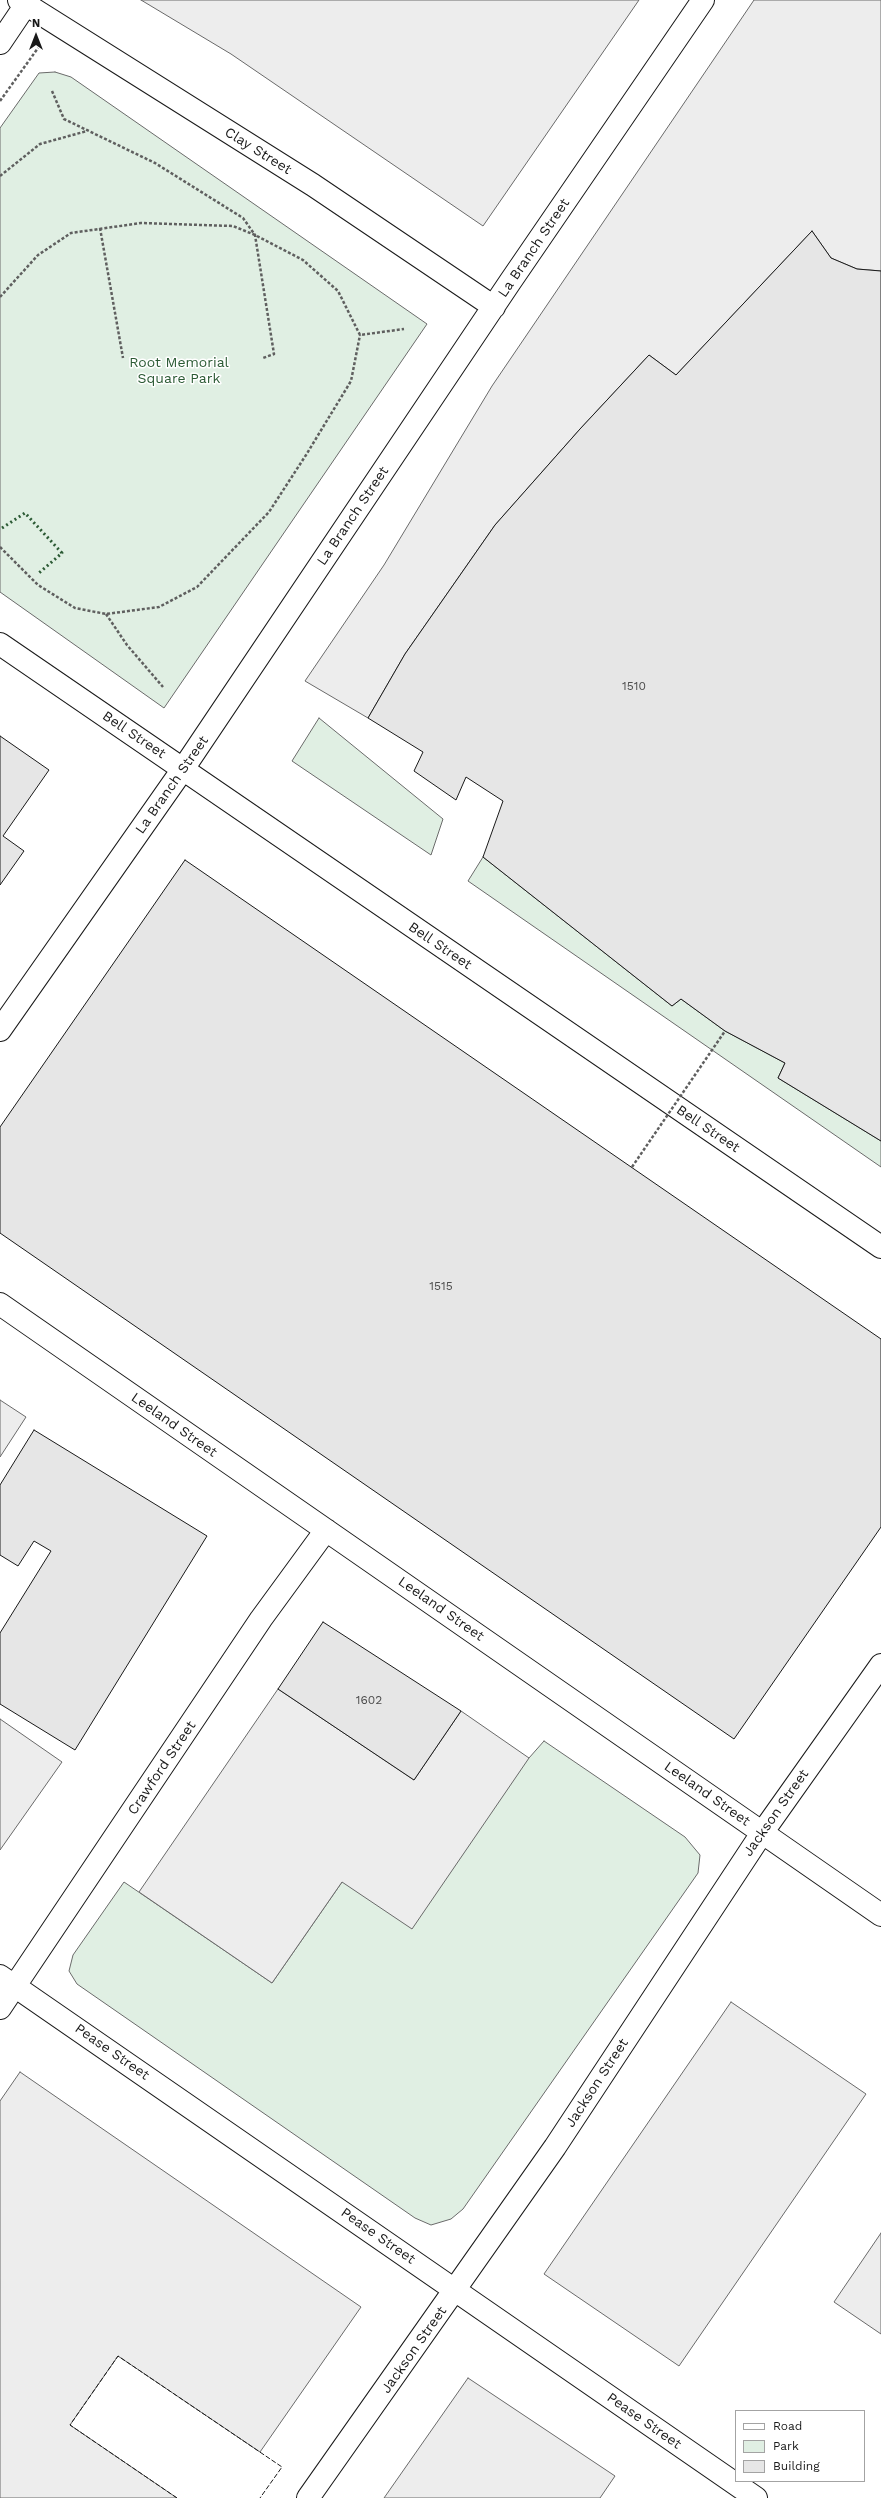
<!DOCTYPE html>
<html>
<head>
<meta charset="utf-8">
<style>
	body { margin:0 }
	#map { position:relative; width:881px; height:2498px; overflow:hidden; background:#fff; font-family:"Work Sans",sans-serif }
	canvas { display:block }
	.legend { position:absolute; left:735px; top:2410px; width:130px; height:72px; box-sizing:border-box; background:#fff; border:1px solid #a3a3a3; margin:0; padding:5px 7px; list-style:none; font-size:12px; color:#1a1a1a }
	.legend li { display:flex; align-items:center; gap:8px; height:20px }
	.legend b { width:20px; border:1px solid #a3a3a3 }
	.north { position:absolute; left:16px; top:16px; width:40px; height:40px; -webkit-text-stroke:3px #fff; paint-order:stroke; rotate:0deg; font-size:11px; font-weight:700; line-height:16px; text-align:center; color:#1a1a1a }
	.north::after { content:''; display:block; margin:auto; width:14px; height:18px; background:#1a1a1a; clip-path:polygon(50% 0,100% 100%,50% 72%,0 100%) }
</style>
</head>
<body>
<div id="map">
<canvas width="881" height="2498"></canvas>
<ul class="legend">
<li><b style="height:5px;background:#fff"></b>Road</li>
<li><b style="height:11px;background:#e0efe3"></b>Park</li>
<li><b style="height:11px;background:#e6e6e6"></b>Building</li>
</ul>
<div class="north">N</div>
</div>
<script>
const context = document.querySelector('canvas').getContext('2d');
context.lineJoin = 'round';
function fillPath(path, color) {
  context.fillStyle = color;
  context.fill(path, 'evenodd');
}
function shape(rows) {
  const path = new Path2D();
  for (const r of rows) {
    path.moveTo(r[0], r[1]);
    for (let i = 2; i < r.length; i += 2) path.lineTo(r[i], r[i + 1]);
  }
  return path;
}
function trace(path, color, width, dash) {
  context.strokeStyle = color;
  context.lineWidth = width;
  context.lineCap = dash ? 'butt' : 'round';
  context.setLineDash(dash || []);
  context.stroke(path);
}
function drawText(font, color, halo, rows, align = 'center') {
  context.font = font + ' "Work Sans",sans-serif';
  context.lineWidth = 3;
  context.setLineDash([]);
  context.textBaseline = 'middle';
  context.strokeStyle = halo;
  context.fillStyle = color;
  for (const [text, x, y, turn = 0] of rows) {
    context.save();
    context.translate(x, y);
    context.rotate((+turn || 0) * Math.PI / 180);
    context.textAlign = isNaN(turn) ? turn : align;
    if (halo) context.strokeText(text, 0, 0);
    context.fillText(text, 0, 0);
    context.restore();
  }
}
const green = shape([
	[55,72,71,77,427,324,164,708,0,592,0,128,39,73,55,72],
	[319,718,443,819,431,855,292,761,319,718],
	[483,857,672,1006,681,999,725,1031,785,1063,778,1078,881,1141,881,1167,468,881,483,857],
	[544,1741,685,1837,700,1855,698,1873,463,2209,451,2219,431,2225,415,2218,77,1984,69,1971,73,1955,124,1882,272,1983,342,1882,529,1758,544,1741]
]);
const parking = shape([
	[141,0,639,0,483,226,231,54,141,0],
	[754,0,881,0,881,271,857,269,831,258,812,231,676,375,649,355,580,429,495,525,405,654,368,718,305,681,384,565,492,386,754,0],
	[0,1400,26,1417,0,1457,0,1400],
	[278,1689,414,1780,461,1711,529,1758,412,1929,342,1882,272,1983,139,1892,278,1689],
	[0,1719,62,1762,0,1850,0,1719],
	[731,2002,866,2094,679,2366,544,2274,731,2002],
	[20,2072,361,2307,260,2452,118,2356,70,2425,177,2498,0,2498,0,2101,20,2072],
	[881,2233,881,2334,834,2302,881,2233],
	[468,2378,615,2476,600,2498,384,2498,468,2378]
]);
const building = shape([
	[812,231,831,258,857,269,881,271,881,1141,778,1078,785,1063,725,1031,681,999,672,1006,483,857,503,801,466,777,456,800,414,771,423,752,368,718,405,654,495,525,580,429,649,355,676,375,812,231],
	[0,736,49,770,3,836,24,851,0,885,0,736],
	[185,860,881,1339,881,1527,734,1739,0,1233,0,1127,185,860],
	[34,1430,207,1536,75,1750,0,1704,0,1633,51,1551,34,1541,18,1566,0,1555,0,1485,34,1430],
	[323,1622,461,1711,414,1780,278,1689,323,1622]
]);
const path = shape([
	[52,91,64,119,155,163,243,218,255,235,274,354,263,358],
	[0,101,38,48],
	[0,176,40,144,87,131],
	[100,228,123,358],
	[0,297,38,255,71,233,141,223,233,226,255,235,303,260,338,291,360,335,404,329],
	[0,547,38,585,75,608,106,614,159,607,197,587,269,512,306,455,351,381,360,335],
	[106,614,127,645,163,687]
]);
const secondary = shape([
	[19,0,313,185,494,307],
	[0,43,29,0],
	[0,644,881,1247],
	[0,1030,183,769,510,282,703,0],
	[0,1304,881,1915],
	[0,1976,756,2498],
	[0,2008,261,1619,326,1530],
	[308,2498,555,2147,762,1833,881,1665]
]);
const pathBridge = shape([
	[632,1167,725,1031]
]);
const hedge = shape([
	[2,528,25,513,62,553,39,573]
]);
const fence = shape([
	[177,2498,70,2425,118,2356,282,2467,260,2498]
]);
const numberNames = [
	["1510",634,686],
	["1515",441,1286],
	["1602",369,1700]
];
const streetNames = [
	["Clay Street",258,151,32],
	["La Branch Street",534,248,-56],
	["La Branch Street",353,516,-56],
	["Bell Street",134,735,34],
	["La Branch Street",172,785,-55],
	["Bell Street",440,946,34],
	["Bell Street",708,1129,34],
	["Leeland Street",174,1425,35],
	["Leeland Street",441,1609,35],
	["Crawford Street",162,1768,-56],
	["Leeland Street",707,1794,35],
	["Jackson Street",776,1813,-55],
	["Pease Street",112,2052,35],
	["Jackson Street",597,2083,-57],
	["Pease Street",378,2236,35],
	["Jackson Street",414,2350,-55],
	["Pease Street",644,2421,35]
];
const parkNames = [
	["Root Memorial",179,363],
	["Square Park",179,379]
];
fillPath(green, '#e0efe3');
trace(green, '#6a6a6a', 1);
fillPath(parking, '#ededed');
trace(parking, '#6a6a6a', 1);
fillPath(building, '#e6e6e6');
trace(building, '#1a1a1a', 1);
trace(secondary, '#1a1a1a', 24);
trace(path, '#5f5f5f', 2.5, [3, 2]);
trace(secondary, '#fff', 22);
trace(pathBridge, '#5f5f5f', 2.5, [3, 2]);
trace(hedge, '#2b5a34', 3, [2, 3]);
trace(fence, '#1a1a1a', 1, [5, 2]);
drawText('12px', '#4d4d4d', null, numberNames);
drawText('14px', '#1a1a1a', '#fff', streetNames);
drawText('14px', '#2b5a34', '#fff', parkNames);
</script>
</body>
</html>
